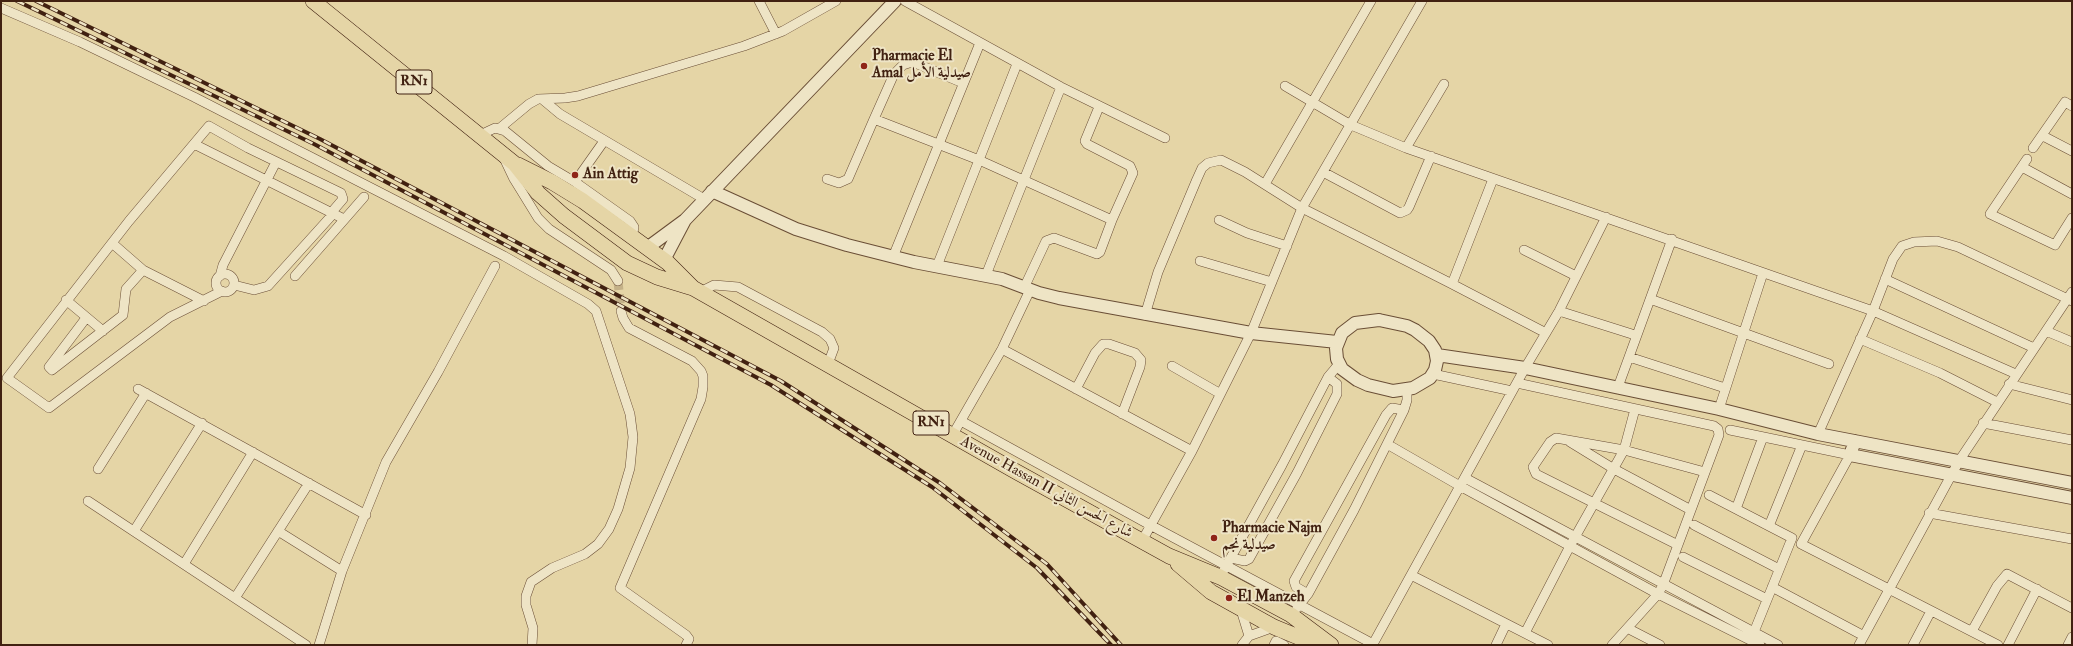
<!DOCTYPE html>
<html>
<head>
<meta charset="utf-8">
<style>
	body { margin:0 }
	#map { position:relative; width:2073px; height:646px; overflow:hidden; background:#e5d5a6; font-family:"IM FELL Double Pica",serif }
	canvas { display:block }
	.frame { position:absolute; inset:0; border:2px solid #412111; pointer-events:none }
</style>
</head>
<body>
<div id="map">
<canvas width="2073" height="646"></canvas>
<div class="frame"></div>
</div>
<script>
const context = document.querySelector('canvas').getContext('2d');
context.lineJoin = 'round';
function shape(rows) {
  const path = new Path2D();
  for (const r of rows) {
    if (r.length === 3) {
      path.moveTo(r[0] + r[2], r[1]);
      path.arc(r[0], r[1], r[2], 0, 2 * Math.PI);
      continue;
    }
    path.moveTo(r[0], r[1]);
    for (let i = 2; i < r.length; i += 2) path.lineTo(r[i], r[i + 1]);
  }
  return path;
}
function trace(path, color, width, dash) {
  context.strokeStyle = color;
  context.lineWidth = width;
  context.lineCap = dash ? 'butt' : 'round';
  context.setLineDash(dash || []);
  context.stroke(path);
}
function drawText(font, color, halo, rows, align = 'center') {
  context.font = font + ' "IM FELL Double Pica",Amiri,serif';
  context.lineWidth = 4;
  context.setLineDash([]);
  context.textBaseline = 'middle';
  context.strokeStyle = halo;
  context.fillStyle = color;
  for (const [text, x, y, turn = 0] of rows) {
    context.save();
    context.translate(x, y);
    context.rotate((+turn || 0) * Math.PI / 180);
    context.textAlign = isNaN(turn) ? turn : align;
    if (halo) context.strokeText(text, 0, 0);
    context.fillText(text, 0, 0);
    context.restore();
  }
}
const minorTunnel = shape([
	[618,281,621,311]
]);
const minor = shape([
	[759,1,776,34],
	[905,1,1061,87,1165,138],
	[1,8,80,42,194,97,504,256,588,304,596,311,630,414,633,437,630,468,618,509,609,529,598,544,585,554,552,568,531,582,526,596,526,605,533,628,532,645],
	[1285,86,1351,125,1406,148,1873,311,2016,374],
	[542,99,560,114,704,199],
	[1099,107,1085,141,1087,144,1130,166,1133,173,1112,220],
	[874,119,894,74,903,65,909,63,915,63,963,83],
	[500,128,529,104,538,99,565,98,578,96,744,46,783,31,836,1],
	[478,136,495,128,505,131,548,166,575,182,630,221,634,227,632,237],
	[2043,136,2072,151],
	[194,144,344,219],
	[1406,148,1444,84],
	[2033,148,2065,102,2072,106],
	[504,158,514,179,538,218,549,229,611,270,618,281],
	[2027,159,1990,214,2055,245,2072,218],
	[2022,167,2072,194],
	[1323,172,1400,213,1407,210,1409,207,1431,156],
	[827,179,839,183,848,179,874,119,979,160,1112,220,1100,252,1097,254,1054,238,1046,241,1024,288],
	[1493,179,1452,284,1546,333],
	[575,182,604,141],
	[1265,184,1371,1],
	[1219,220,1247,233,1287,246],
	[1672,239,1629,357,1725,388],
	[112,243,143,270,204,301],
	[1524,250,1576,276],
	[893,257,980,43],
	[1200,261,1272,282],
	[937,266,1017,64],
	[225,283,9],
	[986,275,1061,87],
	[220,276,223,265,276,162],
	[295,276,364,197],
	[1885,279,2034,348],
	[234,285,254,290,268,286,333,214],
	[222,291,170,317,49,408,7,378,129,221,209,126,248,148,341,193,343,199,331,213],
	[700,292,714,285,738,287,822,332,830,339,834,348,828,364],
	[1650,299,1829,364],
	[66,300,103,331],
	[621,311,623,318,629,328,692,361,701,371,703,376,703,387,701,399,620,588,686,635,689,639,686,645],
	[1559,311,1635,335],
	[1145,315,1158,272,1197,179,1202,168,1208,163,1221,160,1245,172,1302,208,1452,284],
	[86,318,49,367,52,370,123,315,126,289,143,270],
	[2046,331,2072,342],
	[1860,339,1940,373,1997,402],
	[1002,349,1192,451],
	[1172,366,1219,393],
	[1433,374,1512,391],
	[1517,383,1714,426,1718,429,1719,435,1663,585,1658,594,1612,645],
	[2009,384,2072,400],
	[1618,387,1629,357],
	[138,389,366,515],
	[1076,389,1095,353,1103,344,1109,344,1135,353,1141,360,1140,367,1122,414],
	[1719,409,1763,273],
	[961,421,1152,526,1373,644,1525,368,1559,311,1606,217],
	[1983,423,2072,440],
	[1730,430,1850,455,1801,544,1998,645],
	[1818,434,1873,311,1893,259,1902,246,1914,242,1937,241,1958,247,2072,301],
	[952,436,1002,349,1030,290],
	[1570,442,1614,469,1691,510],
	[1387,444,1460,486,1658,594,1760,645],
	[98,469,146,393],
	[1465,478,1778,645],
	[1709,495,1792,538,1752,637],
	[88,501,306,645],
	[1736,509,1763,437],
	[1929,513,2072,539],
	[1694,525,1779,569],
	[1769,526,1802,445],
	[134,531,202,423],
	[278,531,342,571],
	[1142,541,1192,451,1251,333,1302,208,1422,1],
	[1678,545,1536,474,1533,467,1550,442,1556,438,1624,450,1705,472],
	[1683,557,1767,599],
	[1231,558,1245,561,1249,559,1297,473,1337,394,1337,384,1328,377],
	[184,564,253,452],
	[1224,570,1282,465,1328,377,1339,364],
	[1411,575,1548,645],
	[1772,587,1864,636],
	[1308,594,1296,587,1294,581,1386,415,1392,408,1404,410],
	[235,598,309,483],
	[1297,608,1308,594,1354,510,1404,410,1407,400,1407,390],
	[1241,610,1249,636,1242,645],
	[1629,629,1660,645],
	[1972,631,1997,586,2007,574,2072,608],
	[1525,633,1570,546,1624,450,1635,409],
	[1249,636,1274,627],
	[319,645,342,571,386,462,438,372,495,266],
	[1274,645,1276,641,1284,645],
	[1496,645,1506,624],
	[1859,645,1959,461,2072,292],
	[1913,645,1931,611],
	[2008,645,2037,589],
	[2068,645,2072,637]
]);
const tertiary = shape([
	[712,191,796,229,847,245,914,262,1002,279,1039,293,1059,298,1251,333,1337,342],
	[647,248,685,220,895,1],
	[664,260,685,220],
	[1379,320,1407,326,1415,330,1429,341,1435,350,1437,361,1435,370,1430,378,1413,388,1393,391,1368,385,1357,380,1342,369,1337,359,1336,348,1342,333,1355,323,1379,320],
	[1437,355,1525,368,1719,409,1818,434,2072,483],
	[1855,441,1850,455,2072,498]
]);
const primary = shape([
	[313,1,515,164,538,193,564,216,627,263,657,277,693,288,1015,471,1169,556,1220,577,1291,615,1331,645],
	[518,165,552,182,583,201,668,263,692,287],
	[1178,564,1211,592,1274,627,1303,639,1326,642]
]);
const rail = shape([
	[17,1,314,144,771,385,932,487,1037,568,1111,645],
	[36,1,320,139,781,381,940,483,1047,564,1121,645]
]);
const markers = [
	[864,66,4,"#8f2418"],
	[575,175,4,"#8f2418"],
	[1214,538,4,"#8f2418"],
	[1229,598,4,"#8f2418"]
];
const shields = [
	[414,82,36],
	[931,423,36]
];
const shieldNames = [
	["RN1",414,82],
	["RN1",931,423]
];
const poiNames = [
	["Pharmacie El",872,57],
	["Amal صيدلية الأمل",872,74],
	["Ain Attig",583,175],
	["Pharmacie Najm",1222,529],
	["صيدلية نجم",1222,546],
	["El Manzeh",1237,598]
];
const streetNames = [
	["Avenue Hassan II شارع الحسن الثاني",1046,488,29]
];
trace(minorTunnel, '#c4b188', 9, [9, 4.5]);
trace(minor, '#6a4e36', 10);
trace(tertiary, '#6a4e36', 14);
trace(primary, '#412111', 16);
trace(minor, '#eee4c5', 9);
trace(tertiary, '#eee4c5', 12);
trace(primary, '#e5d5a6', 15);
trace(rail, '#412111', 4);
trace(rail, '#eee4c5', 2.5, [8]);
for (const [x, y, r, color] of markers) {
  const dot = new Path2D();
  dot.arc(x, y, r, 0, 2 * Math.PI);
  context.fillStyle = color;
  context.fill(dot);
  trace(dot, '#eee4c5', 1.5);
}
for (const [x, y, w] of shields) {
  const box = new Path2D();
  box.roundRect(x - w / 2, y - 12, w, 24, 3);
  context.fillStyle = '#eee4c5';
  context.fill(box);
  trace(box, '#412111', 1);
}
drawText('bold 14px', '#412111', null, shieldNames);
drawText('bold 15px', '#412111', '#eee4c5', poiNames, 'left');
drawText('15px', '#412111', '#eee4c5', streetNames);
</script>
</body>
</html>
